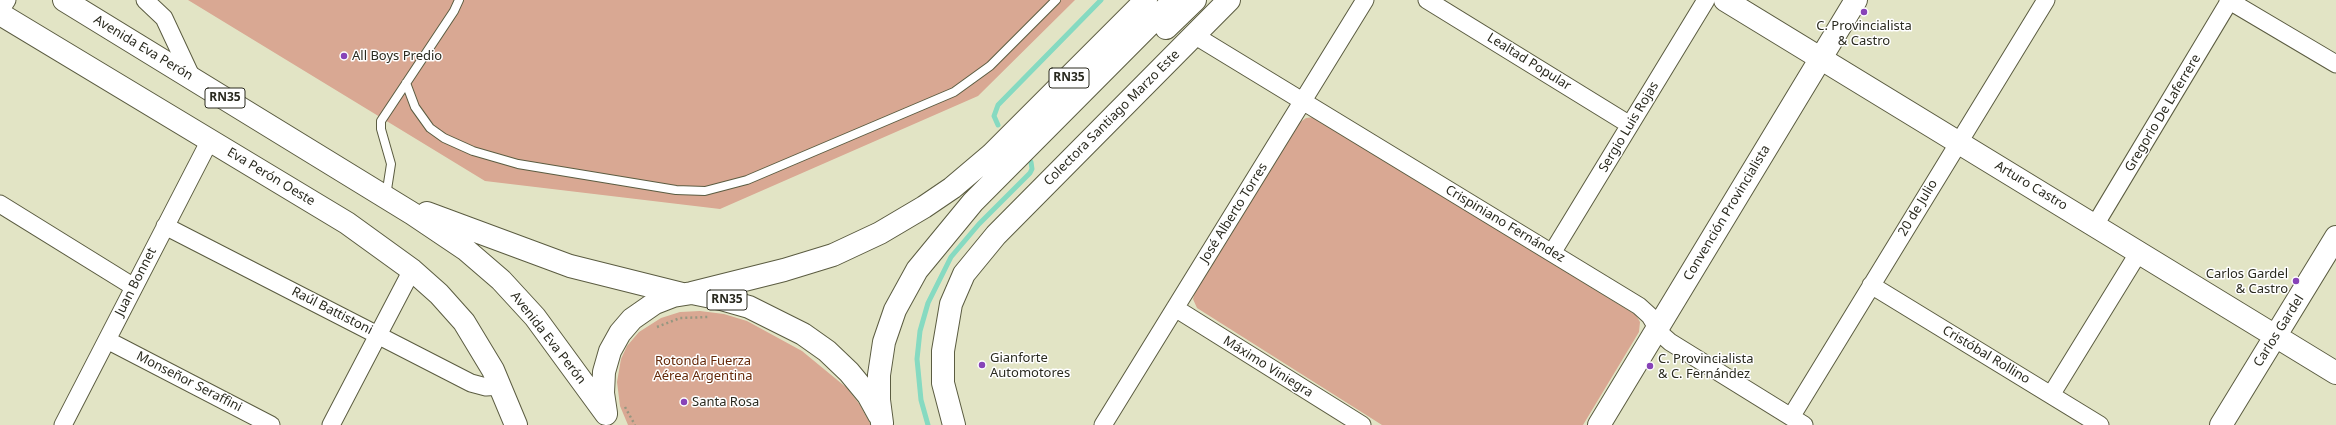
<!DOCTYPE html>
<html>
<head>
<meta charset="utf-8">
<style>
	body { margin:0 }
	canvas { display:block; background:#e2e4c5 }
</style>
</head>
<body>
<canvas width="2336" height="425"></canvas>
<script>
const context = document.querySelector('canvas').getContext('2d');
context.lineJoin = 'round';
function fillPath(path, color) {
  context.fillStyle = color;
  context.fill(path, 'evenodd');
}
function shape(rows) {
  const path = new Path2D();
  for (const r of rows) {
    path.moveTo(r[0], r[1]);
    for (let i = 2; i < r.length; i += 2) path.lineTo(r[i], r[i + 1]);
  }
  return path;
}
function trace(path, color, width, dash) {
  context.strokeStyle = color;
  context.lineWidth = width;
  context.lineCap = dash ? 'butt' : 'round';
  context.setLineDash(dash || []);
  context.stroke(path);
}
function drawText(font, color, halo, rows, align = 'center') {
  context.font = font + ' "Noto Sans",sans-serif';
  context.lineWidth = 3;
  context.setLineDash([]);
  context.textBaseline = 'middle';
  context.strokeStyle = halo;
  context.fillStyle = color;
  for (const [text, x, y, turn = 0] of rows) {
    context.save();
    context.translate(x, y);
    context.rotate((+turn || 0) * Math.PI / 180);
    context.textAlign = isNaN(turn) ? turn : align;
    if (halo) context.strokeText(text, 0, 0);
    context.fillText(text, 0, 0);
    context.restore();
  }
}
const green = shape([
	[188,0,1075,0,978,96,720,209,485,181],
	[1314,117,1636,315,1640,322,1639,332,1583,425,1382,425,1197,308,1193,299,1196,289,1299,123,1306,118],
	[700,311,724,314,747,321,802,351,847,388,860,405,871,425,628,425,620,406,617,382,621,359,627,346,639,332,661,318,680,312]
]);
const stream = shape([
	[998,125,994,116,998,105,1101,0],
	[928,425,921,400,917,359,920,331,928,303,951,257,979,224,1030,173,1032,169,1031,162]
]);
const path = shape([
	[657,327,680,318,708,317],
	[625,407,635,425]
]);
const lane = shape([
	[406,83,415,107,430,128,444,138,473,151,518,164,676,190,705,191,747,180,954,92,990,66,1056,0],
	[386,196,391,164,381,129,381,121,454,11,459,0]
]);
const street = shape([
	[145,0,164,18,192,78],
	[1427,0,1630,125],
	[2228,0,2336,64],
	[0,11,7,0],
	[1194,35,1639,306,1650,316,1661,334,1670,342,1804,425],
	[0,204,134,287],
	[2095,225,2230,0],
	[165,226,471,383,486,387,501,386],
	[1552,253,1706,0],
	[1871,285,2100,425],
	[1175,308,1362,425],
	[107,340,271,425],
	[2051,395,2139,252],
	[1791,417,2046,0],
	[63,425,210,140],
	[331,425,412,270],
	[1103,425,1365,0]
]);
const secondary = shape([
	[1725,0,2336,373],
	[0,14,347,223,412,270,439,294,464,322,493,370,516,425],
	[954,425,943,383,943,351,951,304,964,274,996,235,1229,0],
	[1599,425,1856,0],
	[2221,425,2336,237]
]);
const highway = shape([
	[64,0,413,214,465,249,501,280,535,317,606,414],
	[1166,28,1195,0],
	[427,213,570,266,682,294],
	[692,293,784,270,833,255,880,233,924,207,952,188,991,155,1146,0],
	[606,413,603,393,604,372,610,351,620,333,632,319,655,303,673,296,692,293,721,299,749,307,803,334,827,351,849,372,868,395,879,415],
	[882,423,879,400,879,375,884,342,895,310,917,270,973,202,1174,0]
]);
const markers = [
	[1864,12,4,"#8743b8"],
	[344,56,4,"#8743b8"],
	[2296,281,4,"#8743b8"],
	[982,365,4,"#8743b8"],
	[1650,366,4,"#8743b8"],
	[684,402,4,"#8743b8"]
];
const shields = [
	[1069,78,40],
	[225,98,40],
	[727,300,40]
];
const shieldNames = [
	["RN35",1069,78],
	["RN35",225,98],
	["RN35",727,300]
];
const poiNames = [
	["C. Provincialista",1864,26,"center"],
	["& Castro",1864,41,"center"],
	["All Boys Predio",352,56],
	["Carlos Gardel",2288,274,"right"],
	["& Castro",2288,289,"right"],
	["Gianforte",990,358],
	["Automotores",990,373],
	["C. Provincialista",1658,359],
	["& C. Fernández",1658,374],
	["Santa Rosa",692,402]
];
const streetNames = [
	["Avenida Eva Perón",143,48,31],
	["Lealtad Popular",1529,62,32],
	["Gregorio De Laferrere",2163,113,-59],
	["Colectora Santiago Marzo Este",1112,118,-45],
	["Sergio Luis Rojas",1629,127,-59],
	["Eva Perón Oeste",271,177,31],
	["Arturo Castro",2031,186,31],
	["20 de Julio",1918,208,-59],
	["José Alberto Torres",1234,213,-58],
	["Convención Provincialista",1727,213,-59],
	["Crispiniano Fernández",1505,224,31],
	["Juan Bonnet",136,282,-63],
	["Raúl Battistoni",332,311,27],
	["Carlos Gardel",2279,331,-58],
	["Avenida Eva Perón",548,338,52],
	["Cristóbal Rollino",1986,355,31],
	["Máximo Viniegra",1268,367,32],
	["Monseñor Seraffini",189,382,27]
];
const parkNames = [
	["Rotonda Fuerza",703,361],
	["Aérea Argentina",703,376]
];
fillPath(green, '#d9a893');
trace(stream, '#86dac1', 5);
trace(lane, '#5b5c41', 10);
trace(street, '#5b5c41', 19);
trace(secondary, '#5b5c41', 24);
trace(highway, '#5b5c41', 24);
trace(path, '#969780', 2.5, [2, 3]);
trace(lane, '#fff', 8);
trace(street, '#fff', 17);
trace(secondary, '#fff', 22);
trace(highway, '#fff', 22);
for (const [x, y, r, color] of markers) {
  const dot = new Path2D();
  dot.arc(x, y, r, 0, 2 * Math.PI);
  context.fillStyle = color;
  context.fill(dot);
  trace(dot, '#fff', 1.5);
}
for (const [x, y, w] of shields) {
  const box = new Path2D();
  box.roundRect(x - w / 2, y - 10, w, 20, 3);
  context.fillStyle = '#fff';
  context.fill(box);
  trace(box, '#2a2a1f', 1);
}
drawText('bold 12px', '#2a2a1f', null, shieldNames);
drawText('13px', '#2a2a1f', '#fff', poiNames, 'left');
drawText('13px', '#2a2a1f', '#fff', streetNames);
drawText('13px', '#652909', '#fff', parkNames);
</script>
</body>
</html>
